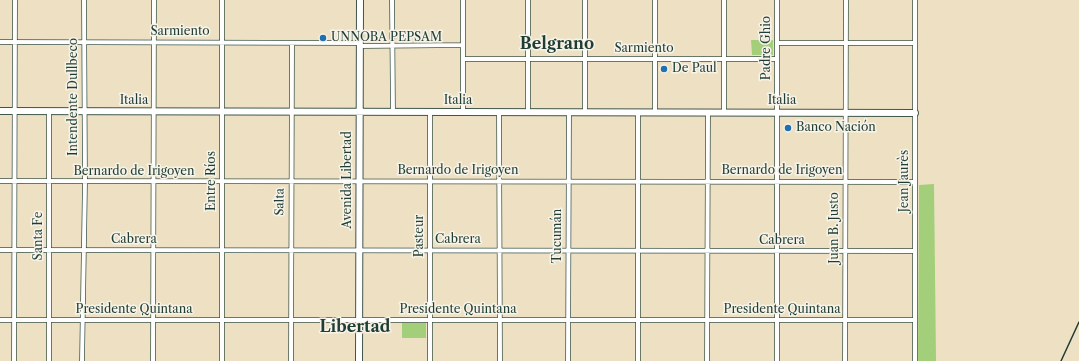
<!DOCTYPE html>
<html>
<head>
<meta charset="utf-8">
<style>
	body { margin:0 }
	canvas { display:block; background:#eee1c3 }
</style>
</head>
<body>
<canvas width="1079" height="361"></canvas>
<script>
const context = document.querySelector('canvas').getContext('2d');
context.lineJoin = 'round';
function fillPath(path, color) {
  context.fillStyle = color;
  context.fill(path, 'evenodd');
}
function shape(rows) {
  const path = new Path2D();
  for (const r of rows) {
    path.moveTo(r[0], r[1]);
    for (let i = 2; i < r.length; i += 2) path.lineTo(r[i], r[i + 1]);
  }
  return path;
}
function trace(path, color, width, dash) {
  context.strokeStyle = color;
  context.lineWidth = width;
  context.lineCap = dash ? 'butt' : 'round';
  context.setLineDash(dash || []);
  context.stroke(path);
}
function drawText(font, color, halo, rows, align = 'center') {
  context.font = font + ' "Libre Caslon Text",serif';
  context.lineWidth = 3;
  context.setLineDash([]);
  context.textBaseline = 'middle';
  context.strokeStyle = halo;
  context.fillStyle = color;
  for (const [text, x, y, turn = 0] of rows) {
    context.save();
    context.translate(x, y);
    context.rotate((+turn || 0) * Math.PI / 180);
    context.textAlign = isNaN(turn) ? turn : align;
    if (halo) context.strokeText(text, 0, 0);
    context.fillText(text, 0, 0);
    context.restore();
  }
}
const green = shape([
	[751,40,773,40,773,55,752,55],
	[934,184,936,361,918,361,919,185],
	[402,323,426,323,426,338,402,338]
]);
const street = shape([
	[222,0,222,361],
	[392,0,393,112],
	[463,0,463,112],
	[0,42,360,43],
	[777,43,915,43],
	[360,46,463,45],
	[463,59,777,59],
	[430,112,430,361],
	[499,112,500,361],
	[528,112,528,0],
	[585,112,585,0],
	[655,112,655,0],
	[724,112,724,0],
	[0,181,915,182],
	[0,250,915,251],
	[0,320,915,320],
	[14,361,15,0],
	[49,361,49,112],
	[82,361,85,182,84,0],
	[153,361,154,0],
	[291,361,292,43],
	[568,361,569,112],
	[638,361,638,112],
	[707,361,708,112],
	[777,361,777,0],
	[845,361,846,0],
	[915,361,915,0]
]);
const secondary = shape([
	[0,111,915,113],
	[359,361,360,0]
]);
const rail = shape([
	[1061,361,1079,322]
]);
const markers = [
	[323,38,4,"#1f6fb2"],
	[664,69,4,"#1f6fb2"],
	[788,128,4,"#1f6fb2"]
];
const streetNames = [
	["Sarmiento",180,32],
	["Padre Ghio",767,48,-90],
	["Sarmiento",644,49],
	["Intendente Dullbeco",74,97,-90],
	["Italia",134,101],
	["Italia",458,101],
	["Italia",782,101],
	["Bernardo de Irigoyen",458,171],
	["Bernardo de Irigoyen",782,171],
	["Bernardo de Irigoyen",134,172],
	["Avenida Libertad",348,180,-90],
	["Entre Ríos",212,181,-90],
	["Jean Jaurès",905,181,-90],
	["Salta",280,202,-89],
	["Juan B. Justo",835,228,-90],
	["Santa Fe",39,236,-90],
	["Pasteur",420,236,-90],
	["Tucumán",558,236,-90],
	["Cabrera",134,240],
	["Cabrera",458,240],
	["Cabrera",782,241],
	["Presidente Quintana",134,310],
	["Presidente Quintana",458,310],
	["Presidente Quintana",782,310]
];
const poiNames = [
	["UNNOBA PEPSAM",331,38],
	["De Paul",672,69],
	["Banco Nación",796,128]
];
const districtNames = [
	["Belgrano",557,44],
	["Libertad",355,327]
];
fillPath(green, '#a3ce7a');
trace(street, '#3e5649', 5.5);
trace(secondary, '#3e5649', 8);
trace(street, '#fff', 4);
trace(secondary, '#fff', 6);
trace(rail, '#1f3d34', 1.5);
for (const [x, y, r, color] of markers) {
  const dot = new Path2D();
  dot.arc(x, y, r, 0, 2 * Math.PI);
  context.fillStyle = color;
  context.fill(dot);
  trace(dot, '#f7f3e8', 1.5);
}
drawText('12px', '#1f3d34', '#f7f3e8', streetNames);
drawText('12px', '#1f3d34', '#f7f3e8', poiNames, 'left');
drawText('bold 16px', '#1f3d34', '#f7f3e8', districtNames);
</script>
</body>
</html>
